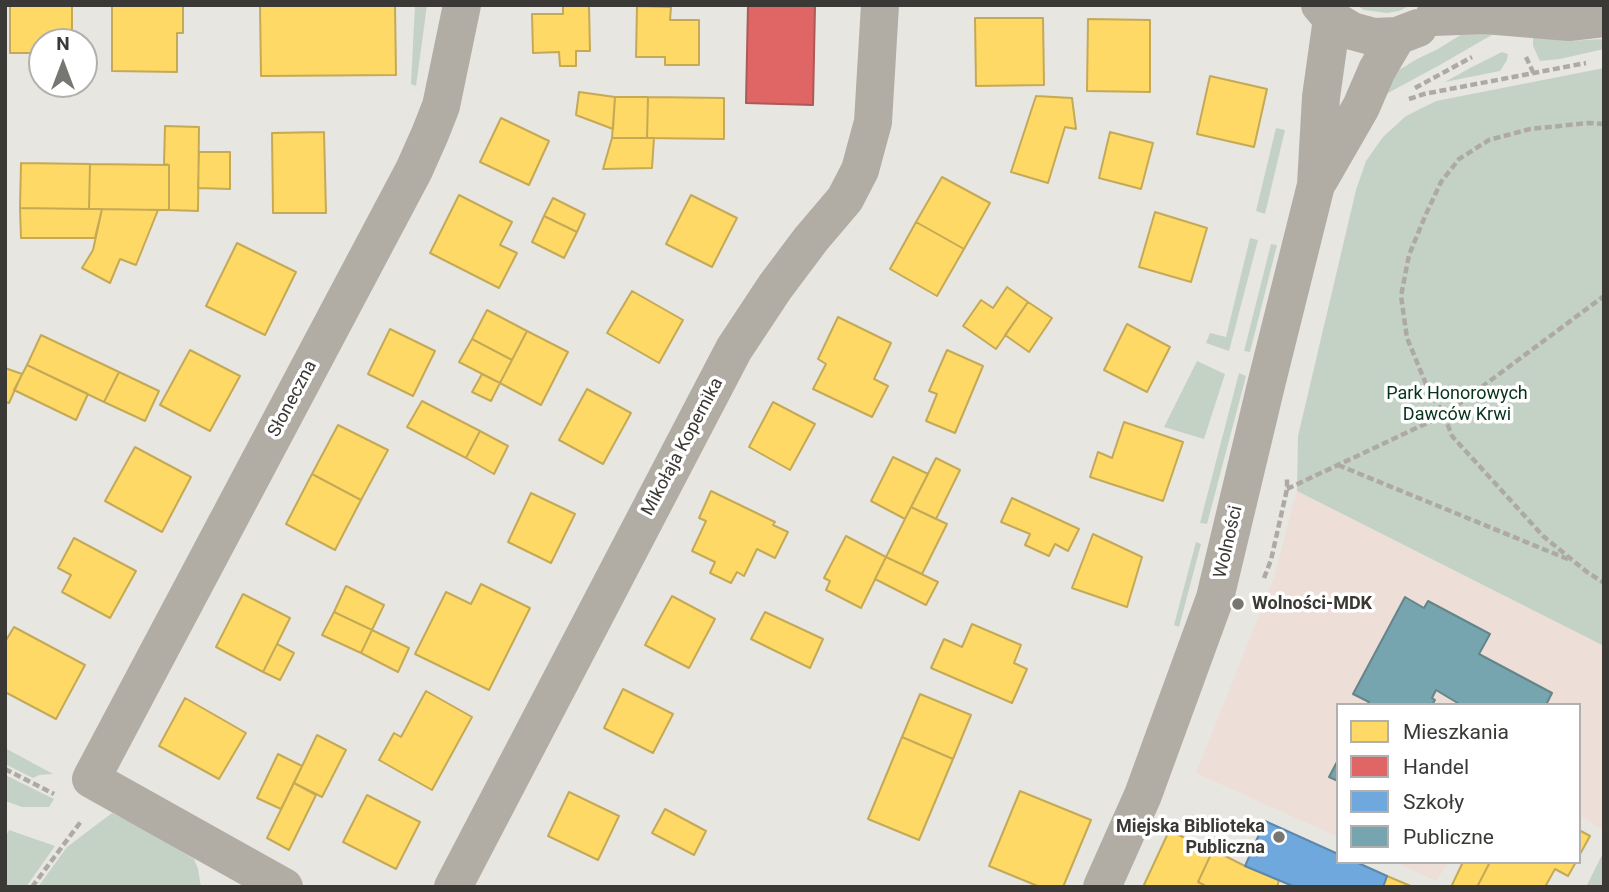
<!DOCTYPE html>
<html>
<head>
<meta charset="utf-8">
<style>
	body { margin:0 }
	#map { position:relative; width:1609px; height:892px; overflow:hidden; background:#e8e6e0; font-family:Roboto,sans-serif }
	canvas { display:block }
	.frame { position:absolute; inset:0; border:7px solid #3b3935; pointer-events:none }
	.legend { position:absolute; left:1336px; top:703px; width:245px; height:161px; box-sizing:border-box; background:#fff; border:2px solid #b1b0ae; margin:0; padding:9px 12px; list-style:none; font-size:21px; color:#3b3935 }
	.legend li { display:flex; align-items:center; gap:14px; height:35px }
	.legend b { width:35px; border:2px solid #b1b0ae }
	.north { position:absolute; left:28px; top:28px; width:70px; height:70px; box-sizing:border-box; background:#fff; border:2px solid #b1b0ae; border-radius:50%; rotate:0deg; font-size:19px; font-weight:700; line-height:28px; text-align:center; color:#3b3935 }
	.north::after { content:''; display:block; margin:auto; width:24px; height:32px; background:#787671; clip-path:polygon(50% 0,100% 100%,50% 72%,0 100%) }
</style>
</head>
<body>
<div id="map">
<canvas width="1609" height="892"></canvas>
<div class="frame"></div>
<ul class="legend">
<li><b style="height:19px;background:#ffd966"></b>Mieszkania</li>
<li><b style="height:19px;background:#e06666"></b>Handel</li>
<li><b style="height:19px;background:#6fa8dc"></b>Szkoły</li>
<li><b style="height:19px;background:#76a5af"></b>Publiczne</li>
</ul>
<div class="north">N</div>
</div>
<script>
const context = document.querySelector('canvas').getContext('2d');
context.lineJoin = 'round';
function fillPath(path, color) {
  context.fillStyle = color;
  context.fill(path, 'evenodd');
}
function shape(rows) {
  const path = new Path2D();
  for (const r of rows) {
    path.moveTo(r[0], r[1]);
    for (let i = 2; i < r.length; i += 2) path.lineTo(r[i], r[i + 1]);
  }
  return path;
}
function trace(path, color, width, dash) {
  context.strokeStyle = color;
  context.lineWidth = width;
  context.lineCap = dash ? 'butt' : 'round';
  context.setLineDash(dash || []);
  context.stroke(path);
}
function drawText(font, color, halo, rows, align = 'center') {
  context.font = font + ' Roboto,sans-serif';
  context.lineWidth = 7;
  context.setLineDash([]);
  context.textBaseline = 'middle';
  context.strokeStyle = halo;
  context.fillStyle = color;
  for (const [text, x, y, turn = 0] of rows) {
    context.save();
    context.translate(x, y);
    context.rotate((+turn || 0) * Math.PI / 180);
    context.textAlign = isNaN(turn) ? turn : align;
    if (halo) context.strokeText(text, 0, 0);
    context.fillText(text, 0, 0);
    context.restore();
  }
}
const commercial = shape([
	[1297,491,1604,646,1604,831,1579,815,1579,705,1338,705,1338,837,1196,773,1273,581],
	[1395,862,1449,862,1436,881]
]);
const green = shape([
	[415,5,427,5,416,86,411,84],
	[1356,5,1411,5,1399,11,1387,13,1364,10],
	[1504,28,1438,66,1375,100,1399,70,1417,59,1438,49,1467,31],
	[1533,35,1567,41,1604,39,1604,49,1560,59,1540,61,1533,46],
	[1502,52,1508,54,1507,60,1500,71,1445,82,1470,68],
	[1604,68,1604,646,1297,491,1298,436,1356,190,1366,161,1383,137,1406,116,1436,101],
	[1276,128,1285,130,1265,214,1256,211],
	[1250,238,1258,240,1229,351,1206,343,1210,333,1226,337],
	[1271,244,1277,245,1250,352,1244,351],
	[1197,361,1225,374,1204,439,1164,427],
	[1239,373,1246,376,1207,524,1200,523],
	[1196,542,1201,544,1179,627,1174,625],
	[5,748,53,774,39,775,33,778,5,764],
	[5,775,54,799,49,807,22,807,5,801],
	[112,813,150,832,194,859,198,869,201,887,38,887,67,847],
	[9,830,55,846,26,887,5,887,5,838],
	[1604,851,1604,887,1586,887]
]);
const homes = shape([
	[10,5,72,5,72,42,42,42,42,53,10,53,10,5],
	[112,5,183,5,183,33,177,33,177,72,112,71,112,5],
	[260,5,395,5,396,75,261,76,260,5],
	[563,6,589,6,590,51,576,51,576,66,560,66,559,52,533,53,532,14,563,14,563,6],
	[637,6,671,7,670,20,699,20,699,65,665,65,665,57,636,57,637,6],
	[975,18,1043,18,1044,85,976,86,975,18],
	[1088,19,1150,20,1150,92,1087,91,1088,19],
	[1210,76,1267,89,1254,147,1197,134,1210,76],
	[579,92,615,97,613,129,576,115,579,92],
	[1036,96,1072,98,1076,129,1065,127,1048,183,1011,172,1036,96],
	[615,97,648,97,647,138,612,138,615,97],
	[648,97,724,98,724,139,647,138,648,97],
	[501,118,549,141,529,185,480,162,501,118],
	[165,126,199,127,198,211,169,210,169,165,164,164,165,126],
	[324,132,326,213,273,213,272,133,324,132],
	[1110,132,1153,143,1141,189,1099,178,1110,132],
	[612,138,654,138,652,168,603,169,612,138],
	[199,152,230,152,230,189,198,188,199,152],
	[21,163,90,164,89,209,20,208,21,163],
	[90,164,169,165,169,210,89,209,90,164],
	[942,177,990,203,964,249,916,222,942,177],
	[459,195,512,222,500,245,517,253,499,288,430,253,459,195],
	[691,195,737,218,712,267,666,244,691,195],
	[553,198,585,214,577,232,544,216,553,198],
	[20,208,89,209,102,209,95,238,21,238,20,208],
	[102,209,158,210,136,265,120,259,110,283,82,268,93,250,102,209],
	[1155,212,1207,228,1191,282,1139,267,1155,212],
	[544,216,577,232,564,258,532,242,544,216],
	[916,222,964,249,937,296,890,269,916,222],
	[237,243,296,272,265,335,206,306,237,243],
	[1007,287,1028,302,996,349,963,326,981,300,993,308,1007,287],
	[632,291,683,320,659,363,607,333,632,291],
	[1028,302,1052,318,1029,352,1005,335,1028,302],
	[487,310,527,331,512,360,472,339,487,310],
	[838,317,891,343,874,379,888,386,872,417,813,389,826,364,818,359,838,317],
	[1127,324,1170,347,1147,392,1104,370,1127,324],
	[390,329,435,351,413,396,368,374,390,329],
	[527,331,568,352,541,405,500,383,527,331],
	[41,335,119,372,104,402,27,365,41,335],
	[472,339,512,360,500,383,459,362,472,339],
	[190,350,240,376,210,431,160,405,190,350],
	[947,350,983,366,955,433,926,421,937,394,929,391,947,350],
	[27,365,88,394,76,420,14,390,27,365],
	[5,368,22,374,9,403,5,402,5,368],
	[119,372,159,391,145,421,104,402,119,372],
	[482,374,500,383,491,401,472,392,482,374],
	[587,389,631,413,603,464,559,440,587,389],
	[422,401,480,431,466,458,407,427,422,401],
	[773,402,815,424,790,470,749,447,773,402],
	[1124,422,1183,442,1163,501,1090,477,1098,452,1112,458,1124,422],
	[338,425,388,450,361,500,312,474,338,425],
	[480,431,508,446,494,474,466,458,480,431],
	[135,447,191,477,162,532,105,501,135,447],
	[893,457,928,474,905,519,871,501,893,457],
	[936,458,960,470,936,519,911,507,936,458],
	[312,474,361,500,335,550,286,524,312,474],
	[711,491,775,522,773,525,788,532,775,558,757,549,744,576,737,572,731,583,710,573,715,562,692,551,706,521,699,518,711,491],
	[531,493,575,514,551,563,508,542,531,493],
	[1012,498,1079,529,1068,551,1055,544,1049,556,1025,545,1030,534,1001,522,1012,498],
	[911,507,947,524,922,574,886,557,911,507],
	[1093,534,1142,557,1127,607,1072,588,1093,534],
	[846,536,886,557,861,608,826,590,830,581,824,578,846,536],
	[74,538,136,571,110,618,62,592,71,575,58,568,74,538],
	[886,557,938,582,926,605,875,579,886,557],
	[481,584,530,608,489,690,415,654,446,592,471,604,481,584],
	[346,586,384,605,372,630,334,612,346,586],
	[243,594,290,618,263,672,216,647,243,594],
	[672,596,715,619,689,668,645,645,672,596],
	[334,612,372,630,361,653,322,635,334,612],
	[765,612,823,639,810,668,751,639,765,612],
	[972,624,1021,645,1014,663,1027,669,1012,703,931,668,944,639,962,647,972,624],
	[14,627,85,665,56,719,5,692,5,642,14,627],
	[372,630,409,648,398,672,361,653,372,630],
	[277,644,294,653,280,680,263,672,277,644],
	[623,689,673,714,653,753,604,728,623,689],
	[426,691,472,717,432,790,379,760,394,733,401,737,426,691],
	[920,694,971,715,953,759,902,737,920,694],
	[185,698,246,733,219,779,159,746,185,698],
	[317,735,346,750,322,797,294,783,317,735],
	[902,737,953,759,919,840,868,819,902,737],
	[278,754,302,766,281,809,257,798,278,754],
	[294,783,316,795,289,850,267,838,294,783],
	[1020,791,1091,820,1063,887,1040,887,989,866,1020,791],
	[569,792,619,816,598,860,548,836,569,792],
	[367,795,420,822,396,869,343,842,367,795],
	[665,809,706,831,694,855,652,833,665,809],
	[1579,830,1590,836,1579,856,1579,830],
	[1169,831,1213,850,1198,882,1204,885,1204,887,1143,887,1169,831],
	[1213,850,1245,866,1279,880,1277,887,1207,887,1198,882,1213,850],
	[1463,862,1490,862,1477,887,1451,887,1463,862],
	[1490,862,1576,862,1568,876,1555,869,1545,887,1477,887,1490,862],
	[1387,876,1413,887,1383,887,1387,876]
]);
const shops = shape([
	[748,5,815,6,813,105,746,103,748,5]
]);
const schools = shape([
	[1265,821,1338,854,1338,862,1356,862,1387,876,1383,887,1295,887,1245,866,1265,821]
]);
const public = shape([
	[1405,597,1424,608,1428,601,1490,634,1479,654,1552,693,1546,705,1461,705,1436,690,1432,698,1435,700,1432,705,1367,705,1369,702,1353,694,1405,597],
	[1338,760,1338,781,1329,777,1338,760]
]);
const path = shape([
	[1526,57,1534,74],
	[1415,88,1472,57],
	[1409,99,1424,94,1586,63],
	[1604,124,1588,123,1530,129,1489,140,1459,159,1441,182,1426,214,1409,255,1401,296,1407,338,1426,384,1444,415,1452,436,1543,536,1587,572,1604,583],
	[1338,465,1570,560],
	[1287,489,1444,415,1604,296],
	[1264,578,1271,560,1287,489,1287,478],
	[5,769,54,794],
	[32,887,82,820]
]);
const minor = shape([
	[1320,5,1332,19,1352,31,1374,37,1397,36,1418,28],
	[1434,17,1485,15,1569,22,1604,18],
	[1319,180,1361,107,1377,70,1397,36],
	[284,887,91,779,414,170,430,134,441,106,462,5],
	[453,887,734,349,775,287,811,239,845,199,860,170,873,122,880,5],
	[1102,887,1143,795,1215,598,1266,385,1316,185,1321,97,1332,19]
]);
const markers = [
	[1238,604,7,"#787671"],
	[1279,837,7,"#787671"]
];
const parkNames = [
	["Park Honorowych",1457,394],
	["Dawców Krwi",1457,415]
];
const streetNames = [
	["Słoneczna",293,399,-62],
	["Mikołaja Kopernika",683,447,-62],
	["Wolności",1229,542,-77]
];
const poiNames = [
	["Wolności-MDK",1252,604],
	["Miejska Biblioteka",1265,827,"right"],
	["Publiczna",1265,848,"right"]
];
fillPath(commercial, '#edded7');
fillPath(green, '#c4d2c6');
fillPath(homes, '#ffd966');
trace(homes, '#c4a957', 2);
fillPath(shops, '#e06666');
trace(shops, '#ae5857', 2);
fillPath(schools, '#6fa8dc');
trace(schools, '#5f87aa', 2);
fillPath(public, '#76a5af');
trace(public, '#64858a', 2);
trace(path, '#aeaaa3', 4.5, [7, 3.5]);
trace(minor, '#b2ada4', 38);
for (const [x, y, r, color] of markers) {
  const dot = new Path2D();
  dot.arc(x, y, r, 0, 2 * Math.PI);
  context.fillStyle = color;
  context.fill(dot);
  trace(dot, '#fff', 2.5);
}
drawText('18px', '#07331d', '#fff', parkNames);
drawText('18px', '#3b3935', '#fff', streetNames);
drawText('bold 18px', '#3b3935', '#fff', poiNames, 'left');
</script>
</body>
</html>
